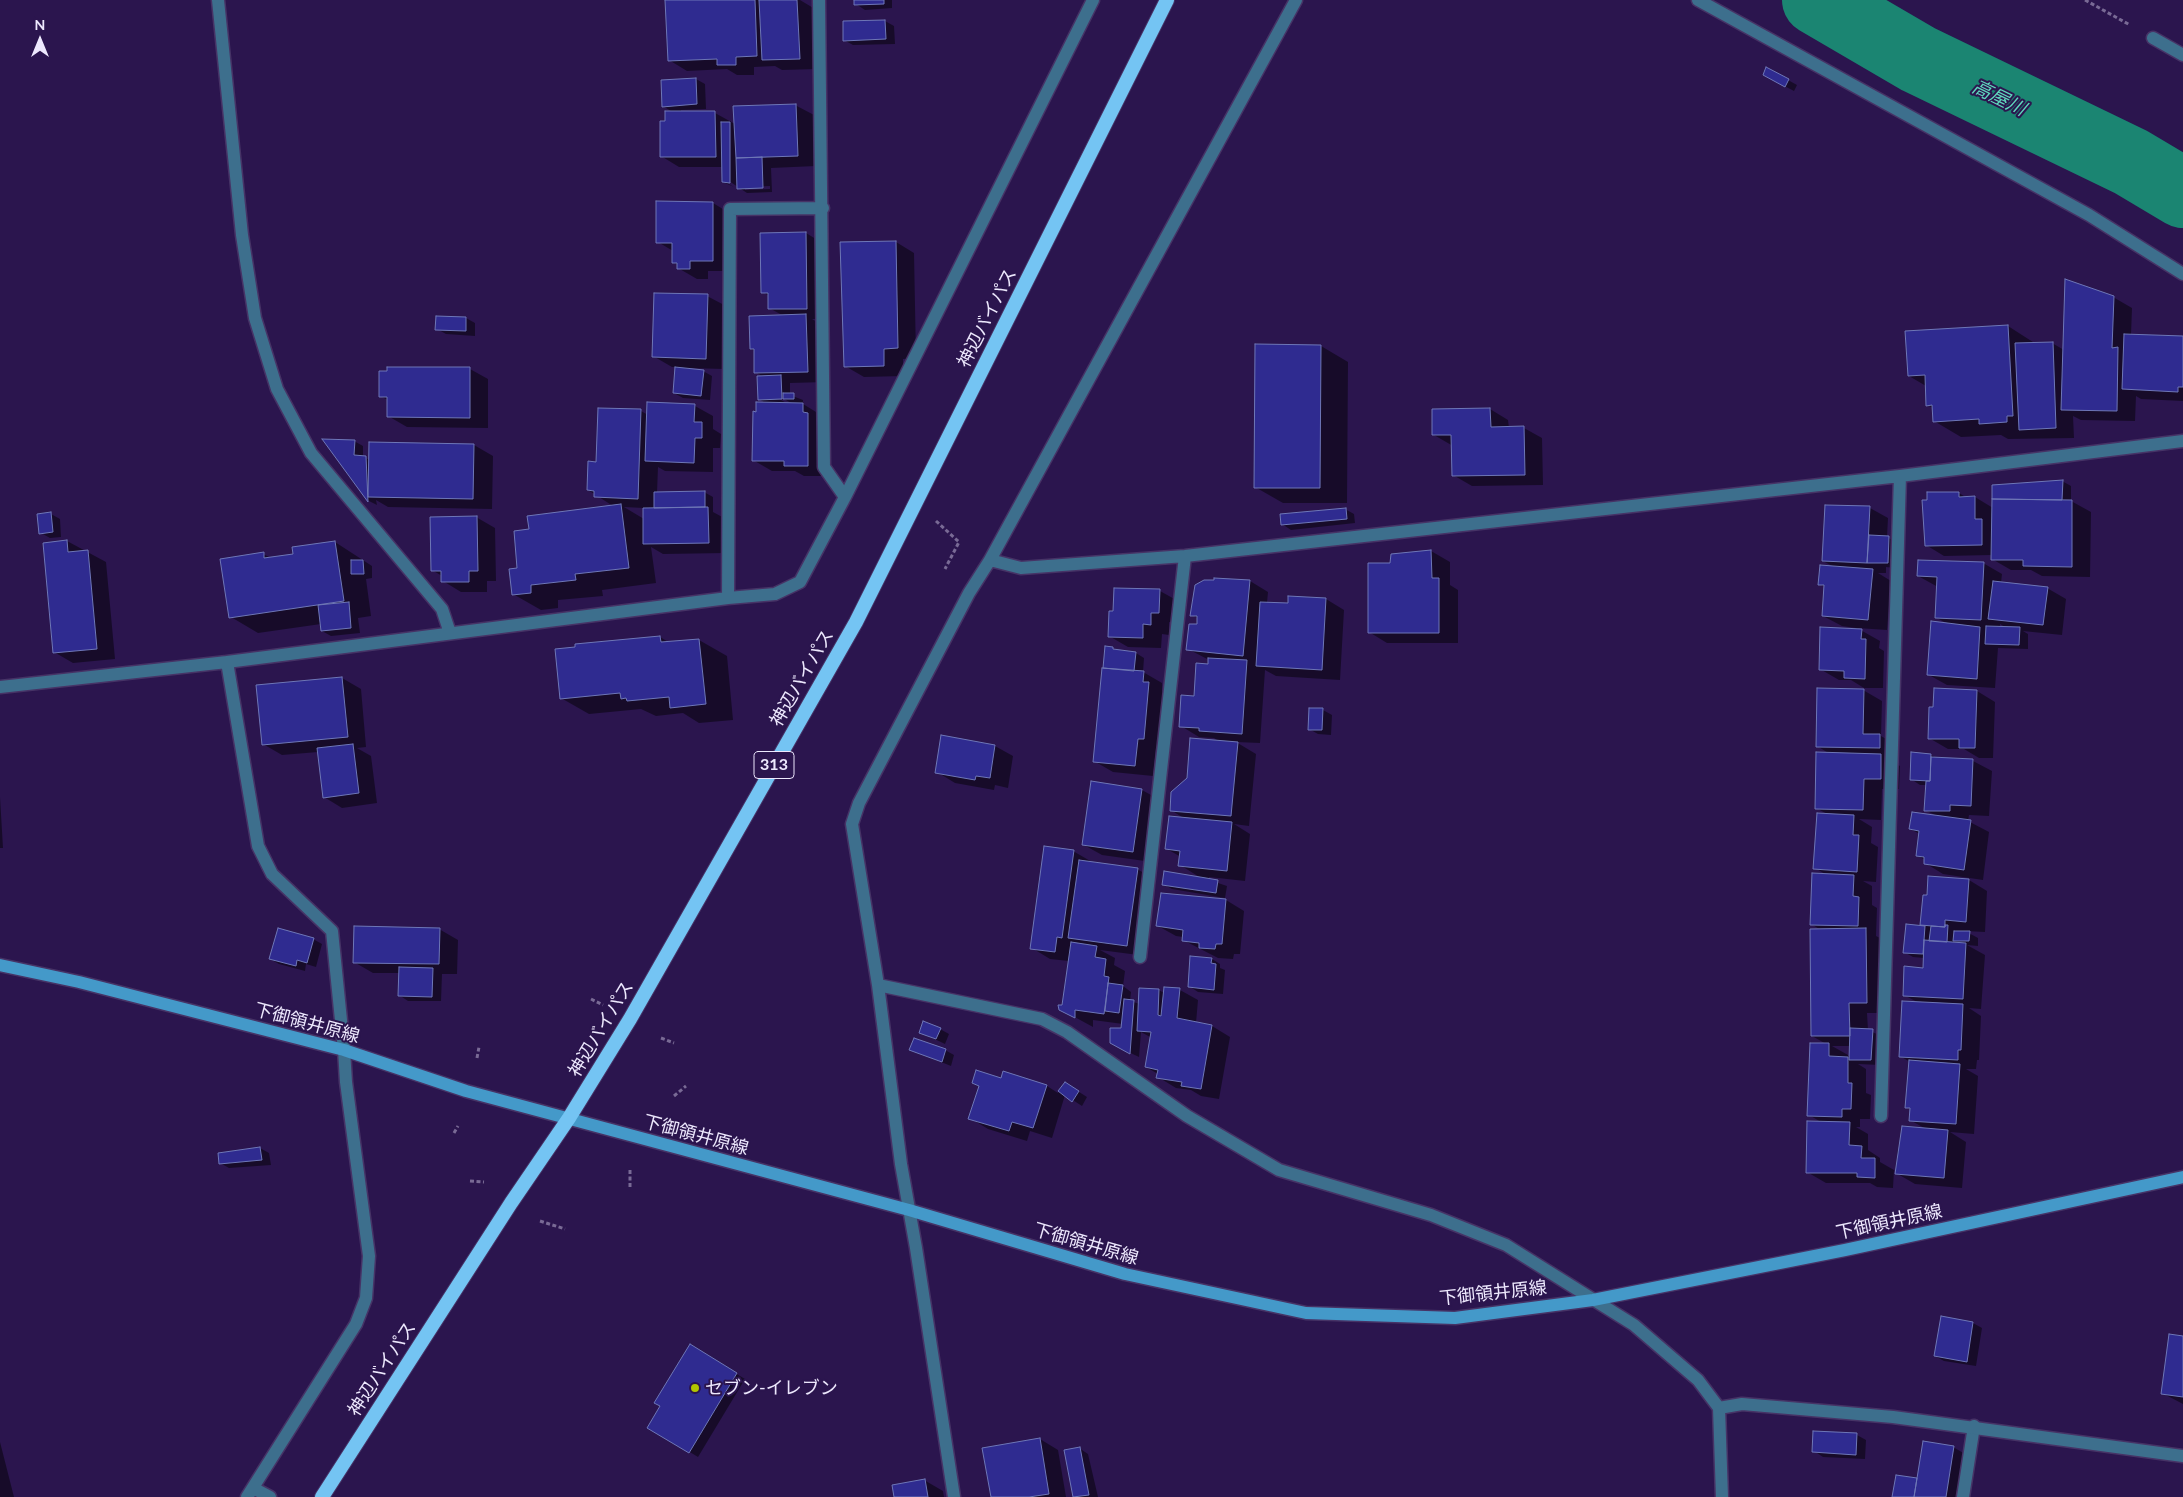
<!DOCTYPE html>
<html>
<head>
<meta charset="utf-8">
<style>
	body { margin:0 }
	#map { position:relative; width:2183px; height:1497px; overflow:hidden; background:#2b154e; font-family:Lato,sans-serif }
	canvas { display:block }
	.north { position:absolute; left:15px; top:15px; width:50px; height:50px; -webkit-text-stroke:4px #2b154e; paint-order:stroke; rotate:0deg; font-size:14px; font-weight:700; line-height:20px; text-align:center; color:#ede8fd }
	.north::after { content:''; display:block; margin:auto; width:18px; height:22px; background:#ede8fd; clip-path:polygon(50% 0,100% 100%,50% 72%,0 100%) }
</style>
</head>
<body>
<div id="map">
<canvas width="2183" height="1497"></canvas>
<div class="north">N</div>
</div>
<script>
const context = document.querySelector('canvas').getContext('2d');
context.lineJoin = 'round';
function fillPath(path, color) {
  context.fillStyle = color;
  context.fill(path, 'evenodd');
}
function shape(rows) {
  const path = new Path2D();
  for (const r of rows) {
    path.moveTo(r[0], r[1]);
    for (let i = 2; i < r.length; i += 2) path.lineTo(r[i], r[i + 1]);
  }
  return path;
}
function trace(path, color, width, dash) {
  context.strokeStyle = color;
  context.lineWidth = width;
  context.lineCap = dash ? 'butt' : 'round';
  context.setLineDash(dash || []);
  context.stroke(path);
}
function drawText(font, color, halo, rows, align = 'center') {
  context.font = font + ' Lato,"Noto Sans JP",sans-serif';
  context.lineWidth = 4;
  context.setLineDash([]);
  context.textBaseline = 'middle';
  context.strokeStyle = halo;
  context.fillStyle = color;
  for (const [text, x, y, turn = 0] of rows) {
    context.save();
    context.translate(x, y);
    context.rotate((+turn || 0) * Math.PI / 180);
    context.textAlign = isNaN(turn) ? turn : align;
    if (halo) context.strokeText(text, 0, 0);
    context.fillText(text, 0, 0);
    context.restore();
  }
}
const shadow = shape([
	[666,0,800,0,815,9,818,69,782,70,775,66,754,67,754,75,737,75,727,69,687,71,669,60],
	[856,0,892,0,892,8,865,10,856,4],
	[885,21,894,26,895,44,853,45,844,40],
	[696,79,705,84,706,109,681,110,681,113,715,113,735,124,795,105,814,115,816,166,771,168,772,192,747,193,729,181,727,183,734,187,723,182,723,167,679,167,661,156,666,122,674,113,663,106],
	[770,186,770,189,745,190,745,187],
	[1773,80,1788,80,1797,85,1794,91],
	[713,203,731,214,731,271,708,271,708,279,697,279,678,268,678,265,673,262,673,251,658,242],
	[806,233,824,244,826,319,812,319,824,326,826,382,790,383,790,395,803,400,803,404,821,415,826,476,804,476,795,471,772,471,753,460,758,414,767,404,759,399,763,377,756,372,755,351,751,349,784,316,769,308,769,296,763,292,761,234],
	[777,395,793,404,788,404,776,397],
	[896,242,914,253,916,358,903,359,903,376,864,377,845,366],
	[707,296,726,306,724,369,688,368,687,370,703,371,712,376,710,400,683,398,674,393,676,367,672,367,653,356],
	[2113,297,2132,308,2131,335,2183,338,2183,401,2141,399,2136,396,2135,421,2081,420,2073,416,2074,438,2008,439,2001,435,1961,437,1934,421,1933,408,1927,405,1926,386,1909,376,2008,326,2036,344,2052,343,2064,350],
	[437,318,466,318,475,323,475,336,446,334,437,329],
	[1321,346,1348,362,1347,503,1283,503,1255,487],
	[470,369,488,379,488,428,407,427,388,416,388,400,380,396],
	[695,406,713,416,713,429,721,434,720,448,713,448,713,472,665,471,658,467,657,493,704,492,713,497,713,512,726,519,727,553,663,554,651,547,656,583,602,590,603,596,558,600,558,608,541,610,513,594,530,530,613,506,588,490,597,463,599,409,641,411,648,415],
	[624,507,644,508,644,519],
	[1490,409,1508,420,1509,428,1524,428,1542,438,1543,485,1472,486,1453,475,1453,446,1434,435],
	[324,441,354,441,363,446,363,457,370,460,370,443,474,445,493,456,492,509,388,507,376,500,377,505,369,501],
	[2062,481,2071,486,2071,501,2091,512,2090,577,2042,576,2031,570,2011,570,1992,559,1992,555,1944,556,1926,545,1959,493,1967,498,1975,497,1993,508],
	[1870,508,1888,518,1887,537,1898,543,1896,568,1886,567,1886,573,1878,573,1891,581,1887,630,1857,628,1880,641,1879,648,1884,651,1883,688,1864,688,1851,680,1839,680,1820,669,1856,628,1842,626,1823,616,1825,587,1819,584,1834,567,1823,561],
	[1345,509,1354,514,1355,523,1291,530,1282,524],
	[51,514,60,519,61,537,50,538,41,533],
	[476,517,495,528,496,581,487,581,487,592,461,592,443,581,442,576,432,570],
	[67,541,106,562,115,659,73,663,54,652],
	[335,542,372,566,372,578,366,579,371,616,358,618,360,633,331,636,322,631,321,624,258,633,231,617,263,554,271,558,295,555],
	[1431,551,1450,562,1450,585,1458,590,1458,643,1387,643,1369,632,1391,564],
	[1983,563,2002,574,2001,583,2047,588,2066,599,2062,635,2023,631,2028,634,2028,649,1998,648,1995,688,1947,685,1929,675,1948,624,1937,618,1938,587,1918,576],
	[2000,624,2007,628,2000,628],
	[1250,581,1268,592,1267,603,1289,604,1326,599,1344,610,1340,680,1276,676,1265,670,1260,743,1236,742,1256,754,1249,826,1234,824,1250,834,1245,881,1209,877,1209,880,1227,886,1225,898,1172,889,1163,884,1201,878,1180,865,1181,857,1167,849,1185,819,1171,810,1188,778,1220,742,1214,738,1199,737,1181,726,1209,665,1209,660,1188,649,1198,626,1199,619,1192,615],
	[1160,591,1178,601,1178,623,1169,622,1169,635,1162,634,1161,648,1128,647,1109,636,1115,612],
	[660,637,670,643,699,640,727,656,733,720,699,723,683,713,656,716,641,709,589,714,561,698],
	[1107,648,1136,653,1144,658,1143,672,1162,683,1162,691,1167,694,1162,749,1156,749,1153,776,1113,772,1094,761,1109,670],
	[342,678,361,689,366,747,357,748,371,756,377,803,342,808,324,797,318,752,282,755,263,744],
	[1863,690,1882,701,1881,736,1898,746,1898,758,1886,758,1900,766,1899,789,1882,789,1881,820,1859,819,1872,827,1871,843,1878,847,1876,882,1863,881,1872,886,1872,905,1877,908,1876,936,1884,940,1885,1013,1867,1013,1868,1030,1881,1036,1880,1065,1858,1064,1866,1069,1866,1093,1871,1095,1870,1119,1860,1119,1860,1127,1856,1127,1868,1134,1868,1150,1880,1158,1880,1162,1894,1170,1893,1188,1877,1187,1870,1183,1826,1183,1807,1172,1821,1122,1809,1115,1828,1045,1812,1036,1821,930,1811,924,1827,875,1815,868,1829,815,1816,808,1830,754,1817,746],
	[1832,1046,1851,1046,1850,1060,1848,1055],
	[1977,691,1995,702,1993,758,1979,758,1964,749,1948,749,1929,738,1934,708],
	[1323,710,1332,715,1331,735,1318,734,1309,729],
	[995,746,1013,756,1008,788,995,785,994,790,955,783,937,772],
	[1931,755,1938,759,1973,761,1992,771,1989,816,1969,815,1968,821,1989,832,1983,880,1943,874,1925,863,1925,860,1917,855,1920,834,1910,829,1937,816,1925,810,1927,785,1920,785,1911,779],
	[1092,783,1142,790,1160,800,1152,862,1102,855,1084,845],
	[0,797,3,848,0,848],
	[1073,851,1092,862,1137,869,1156,880,1146,956,1100,950,1115,958,1114,965,1125,971,1123,986,1131,992,1130,1001,1140,1004,1140,989,1159,990,1164,993,1165,988,1180,990,1198,1000,1196,1023,1212,1026,1230,1037,1219,1099,1201,1096,1191,1090,1176,1088,1158,1077,1158,1074,1146,1067,1152,1038,1141,1032,1139,1057,1120,1048,1123,1024,1093,1020,1093,1027,1060,1009,1063,1006,1069,961,1050,959,1032,948],
	[1969,880,1987,891,1985,932,1965,931,1978,938,1978,946,1967,945,1985,955,1981,1009,1969,1008,1981,1016,1979,1060,1977,1060,1976,1069,1966,1069,1978,1076,1974,1134,1950,1132,1966,1142,1962,1188,1915,1184,1896,1173,1898,1149,1901,1149,1926,1129,1910,1120,1911,1110,1907,1107,1910,1062,1900,1056,1919,1003,1904,995,1924,969,1924,958,1913,957,1904,952,1908,926,1926,927,1922,924],
	[1162,895,1226,900,1244,911,1240,954,1234,954,1233,959,1218,958,1183,940,1183,937,1176,936,1158,926],
	[439,929,458,940,457,974,442,974,441,1001,408,1001,399,995,400,973,373,973,354,962],
	[313,939,322,944,316,967,306,964,305,971,279,964,270,959],
	[1212,959,1220,964,1220,968,1225,970,1223,994,1198,992,1189,986],
	[940,1029,949,1034,945,1044,920,1032],
	[911,1050,945,1050,954,1055,951,1066],
	[973,1083,1047,1086,1058,1093,1065,1083,1087,1097,1082,1106,1065,1095,1052,1138,1030,1131,1027,1141,988,1129,970,1118,980,1087],
	[260,1148,269,1153,271,1165,229,1168,220,1163,219,1154],
	[1942,1318,1973,1323,1982,1328,1976,1366,1944,1361,1935,1356],
	[2183,1338,2183,1404,2162,1393],
	[690,1346,745,1379,698,1457,649,1427],
	[1857,1435,1866,1440,1865,1459,1823,1457,1814,1451],
	[1040,1439,1058,1450,1066,1497,992,1497],
	[0,1442,14,1497,0,1497],
	[1953,1447,1972,1458,1966,1497,1894,1497,1897,1476,1918,1479],
	[1079,1448,1088,1454,1098,1497,1074,1497,1066,1451],
	[924,1480,943,1491,944,1497,896,1497]
]);
const river = shape([
	[1817,0,1918,59,2131,162,2183,193]
]);
const building = shape([
	[665,0,755,0,757,56,736,57,736,65,717,65,717,59,668,61,665,0],
	[759,0,797,0,800,59,762,60,759,0],
	[854,0,884,0,884,4,854,5,854,0],
	[885,20,886,39,843,41,843,21,885,20],
	[1766,67,1789,79,1785,87,1763,75,1766,67],
	[696,78,697,104,662,107,661,80,696,78],
	[796,104,798,156,736,158,733,106,796,104],
	[665,111,715,111,716,157,660,157,660,121,665,121,665,111],
	[721,122,730,122,730,183,722,182,721,122],
	[762,157,763,188,737,189,736,158,762,157],
	[656,201,713,202,713,261,690,261,690,269,677,269,677,263,672,263,672,243,656,243,656,201],
	[806,232,807,309,768,309,768,293,761,293,760,233,806,232],
	[896,241,898,348,884,349,884,366,844,367,840,242,896,241],
	[2065,279,2114,296,2112,348,2118,347,2117,411,2061,410,2065,279],
	[654,293,708,294,706,359,652,357,654,293],
	[806,314,808,372,754,373,754,349,750,349,749,316,806,314],
	[436,316,466,317,466,331,435,330,436,316],
	[2008,325,2013,416,2007,416,2007,422,1979,424,1979,419,1933,422,1932,405,1926,406,1925,375,1908,376,1905,331,2008,325],
	[2124,334,2183,336,2183,387,2178,387,2178,392,2122,389,2124,334],
	[2053,342,2056,428,2019,430,2015,343,2053,342],
	[1255,344,1321,345,1320,488,1254,488,1255,344],
	[387,367,470,367,470,418,387,417,387,397,379,397,379,371,387,371,387,367],
	[675,367,704,370,701,396,673,393,675,367],
	[781,375,782,399,758,400,757,376,781,375],
	[783,393,794,393,794,399,783,399,783,393],
	[647,402,695,404,694,422,702,422,702,438,695,438,694,463,645,461,647,402],
	[756,402,803,403,803,412,808,413,808,466,784,466,784,461,752,461,753,411,756,412,756,402],
	[598,408,641,409,638,499,594,497,594,491,587,490,588,461,596,462,598,408],
	[1490,408,1491,427,1524,426,1525,475,1452,476,1451,435,1432,435,1432,409,1490,408],
	[322,439,355,440,354,455,366,456,368,502,322,439],
	[369,442,474,444,473,499,368,497,369,442],
	[2063,480,2062,500,1992,499,1992,485,2063,480],
	[705,491,705,507,654,508,654,492,705,491],
	[1927,492,1959,492,1959,497,1975,496,1975,519,1982,519,1982,545,1925,546,1922,500,1927,500,1927,492],
	[1992,499,2072,500,2072,567,2023,566,2023,560,1991,560,1992,499],
	[621,504,629,568,575,574,576,580,531,585,531,593,512,595,509,569,517,568,514,531,529,529,527,516,621,504],
	[1825,505,1870,506,1867,563,1822,561,1825,505],
	[705,507,708,507,709,543,643,544,643,508,705,507],
	[1346,508,1347,519,1281,525,1280,514,1346,508],
	[51,512,53,532,39,534,37,514,51,512],
	[477,516,478,571,469,571,469,582,441,582,441,571,431,571,430,517,477,516],
	[1869,535,1889,536,1888,563,1867,563,1869,535],
	[67,540,68,552,88,550,97,649,53,653,43,543,67,540],
	[335,541,344,601,229,618,220,559,264,552,264,558,293,554,292,547,335,541],
	[1431,550,1432,578,1439,578,1439,633,1368,633,1368,563,1390,563,1391,554,1431,550],
	[351,560,363,560,364,574,351,574,351,560],
	[1918,560,1984,562,1981,620,1935,618,1937,577,1917,576,1918,560],
	[1820,565,1873,569,1868,620,1822,616,1824,585,1818,585,1820,565],
	[1214,578,1250,580,1243,656,1186,650,1189,624,1197,624,1197,616,1190,616,1195,585,1204,580,1214,580,1214,578],
	[1993,581,2048,587,2043,625,1988,619,1993,581],
	[1114,588,1160,589,1159,613,1151,613,1151,625,1143,624,1143,638,1108,637,1109,611,1113,611,1114,588],
	[1288,596,1326,598,1322,670,1256,666,1260,602,1288,603,1288,596],
	[349,602,351,628,321,631,318,605,349,602],
	[1931,621,1980,627,1977,679,1927,675,1931,621],
	[1986,626,2020,627,2019,645,1985,644,1986,626],
	[1820,627,1862,629,1861,639,1866,639,1865,679,1844,678,1844,671,1819,670,1820,627],
	[660,636,661,642,699,639,706,704,670,708,669,697,627,701,626,698,621,699,620,693,560,699,555,649,575,647,575,644,660,636],
	[1105,646,1113,647,1113,649,1136,652,1134,671,1103,668,1105,646],
	[1208,658,1247,660,1242,734,1199,731,1199,728,1179,727,1181,695,1194,696,1196,663,1208,664,1208,658],
	[1102,668,1144,671,1143,682,1149,682,1144,739,1138,739,1135,766,1093,762,1102,668],
	[342,677,348,737,262,745,256,685,342,677],
	[1817,688,1864,689,1863,734,1880,734,1880,748,1816,747,1817,688],
	[1934,688,1977,690,1975,748,1959,748,1959,739,1928,739,1929,707,1933,707,1934,688],
	[1309,708,1323,708,1322,730,1308,730,1309,708],
	[941,735,995,745,990,778,976,776,975,780,935,773,941,735],
	[1190,738,1238,742,1231,816,1170,811,1171,792,1187,778,1190,738],
	[353,744,359,793,323,798,317,748,353,744],
	[1816,752,1881,754,1881,779,1864,779,1863,810,1815,809,1816,752],
	[1911,752,1931,754,1930,781,1910,780,1911,752],
	[1931,757,1973,759,1971,806,1950,805,1950,811,1924,811,1926,781,1930,781,1931,757],
	[1091,781,1142,789,1133,852,1082,845,1091,781],
	[1912,812,1971,820,1964,870,1924,864,1924,857,1916,856,1919,831,1909,829,1912,812],
	[1817,813,1854,815,1853,835,1859,835,1857,872,1813,869,1817,813],
	[1169,816,1232,822,1227,871,1178,866,1180,851,1165,849,1169,816],
	[1044,846,1074,850,1062,938,1057,937,1055,952,1030,949,1044,846],
	[1079,860,1138,868,1127,946,1068,938,1079,860],
	[1164,871,1218,880,1216,893,1162,885,1164,871],
	[1812,873,1854,875,1853,896,1859,897,1858,926,1810,925,1812,873],
	[1928,876,1969,879,1966,922,1945,920,1945,927,1920,925,1923,895,1927,895,1928,876],
	[1161,893,1226,899,1222,944,1216,944,1215,949,1199,948,1199,943,1182,941,1183,930,1156,926,1161,893],
	[1906,924,1925,926,1923,954,1903,953,1906,924],
	[1945,925,1948,925,1947,942,1929,941,1931,926,1945,927,1945,925],
	[354,926,440,928,439,964,353,963,354,926],
	[278,928,314,938,307,963,297,960,296,966,269,959,278,928],
	[1866,928,1867,1003,1849,1003,1850,1036,1811,1036,1810,929,1866,928],
	[1954,931,1970,931,1969,941,1953,941,1954,931],
	[1924,940,1966,943,1963,999,1903,996,1904,966,1923,968,1924,940],
	[1071,942,1097,946,1095,957,1106,959,1104,976,1109,977,1104,1014,1075,1010,1075,1018,1059,1010,1058,1005,1062,1005,1071,942],
	[1190,956,1212,958,1211,963,1216,964,1214,990,1188,987,1190,956],
	[399,967,433,968,432,997,398,996,399,967],
	[1108,983,1123,985,1119,1013,1105,1011,1108,983],
	[1164,987,1180,988,1177,1018,1212,1025,1201,1089,1181,1086,1182,1082,1156,1078,1158,1070,1145,1067,1151,1032,1137,1031,1139,988,1159,989,1158,1015,1161,1016,1164,987],
	[1124,999,1134,1000,1130,1054,1110,1043,1110,1028,1121,1028,1124,999],
	[1902,1001,1963,1004,1961,1050,1958,1050,1958,1060,1899,1057,1902,1001],
	[923,1021,941,1028,936,1039,919,1033,923,1021],
	[1850,1028,1873,1029,1871,1060,1849,1060,1850,1028],
	[914,1038,946,1049,942,1062,909,1050,914,1038],
	[1810,1043,1829,1043,1829,1056,1848,1057,1848,1083,1852,1083,1851,1109,1842,1109,1842,1117,1807,1116,1810,1043],
	[1909,1060,1960,1064,1956,1124,1909,1121,1910,1108,1905,1108,1909,1060],
	[976,1070,1001,1078,1003,1071,1047,1085,1033,1128,1012,1122,1009,1131,968,1119,979,1086,972,1083,976,1070],
	[1065,1082,1079,1091,1072,1102,1058,1091,1065,1082],
	[1807,1121,1850,1122,1849,1145,1862,1146,1861,1158,1875,1158,1875,1178,1857,1177,1857,1173,1806,1173,1807,1121],
	[1902,1126,1948,1130,1944,1178,1895,1174,1902,1126],
	[260,1147,262,1160,219,1164,218,1153,260,1147],
	[1941,1316,1973,1322,1967,1362,1934,1356,1941,1316],
	[2169,1334,2183,1336,2183,1397,2161,1394,2169,1334],
	[690,1344,737,1373,689,1453,647,1428,660,1406,654,1403,690,1344],
	[1813,1431,1857,1433,1856,1455,1812,1452,1813,1431],
	[1040,1438,1049,1494,1029,1497,991,1497,982,1448,1040,1438],
	[1923,1441,1954,1446,1946,1497,1914,1497,1923,1441],
	[1080,1447,1089,1495,1073,1497,1064,1450,1080,1447],
	[1896,1475,1917,1478,1914,1497,1892,1497,1896,1475],
	[925,1479,928,1497,894,1497,892,1485,925,1479]
]);
const path = shape([
	[2085,0,2130,25],
	[936,521,959,542,945,569],
	[591,999,603,1005],
	[661,1038,674,1043],
	[477,1058,479,1047],
	[674,1096,686,1086],
	[454,1133,458,1126],
	[630,1170,630,1189],
	[470,1181,484,1182],
	[540,1221,565,1229]
]);
const service = shape([
	[1963,1497,1974,1426]
]);
const minor = shape([
	[218,0,242,235,255,318,277,389,311,453,442,609,450,633],
	[819,0,824,467,845,497],
	[1698,0,2089,215,2183,274],
	[2153,38,2183,55],
	[990,560,1296,0],
	[728,598,730,209,823,208],
	[227,662,258,846,272,874,332,931,344,1050,346,1082,369,1256,366,1298,356,1324,247,1497],
	[0,687,227,662,728,598,775,594,800,582,845,497,1093,0],
	[1140,957,1185,556],
	[878,985,1042,1019,1067,1032,1187,1116,1279,1170,1431,1215,1506,1245,1634,1325,1698,1380,1719,1408,1722,1497],
	[1881,1116,1900,476],
	[1719,1408,1742,1404,1893,1417,2183,1456],
	[253,1488,270,1497],
	[954,1497,916,1248,901,1164,878,985,852,824,859,803,969,593,990,560,1021,568,1185,556,1900,476,2183,441]
]);
const secondary = shape([
	[0,965,79,982,344,1050,466,1091,909,1210,1125,1274,1306,1313,1455,1318,1593,1300,1845,1250,2183,1177]
]);
const trunk = shape([
	[322,1497,511,1203,569,1118,630,1019,856,622,1167,0]
]);
const markers = [
	[695,1388,5,"#b1c500"]
];
const shields = [
	[774,765,40]
];
const shieldNames = [
	["313",774,765]
];
const streetNames = [
	["神辺バイパス",987,318,-63],
	["神辺バイパス",802,678,-60],
	["下御領井原線",307,1023,15],
	["神辺バイパス",601,1029,-59],
	["下御領井原線",696,1135,15],
	["下御領井原線",1889,1222,-12],
	["下御領井原線",1086,1244,16],
	["下御領井原線",1493,1293,-6],
	["神辺バイパス",382,1369,-57]
];
const poiNames = [
	["セブン-イレブン",705,1388]
];
const waterNames = [
	["高屋川",1999,98,26]
];
fillPath(shadow, '#0007');
trace(river, '#1b8572', 70);
fillPath(building, '#2f2b90');
trace(building, '#6e77b7', 1);
trace(service, '#463366', 15);
trace(minor, '#463366', 15);
trace(secondary, '#463366', 15);
trace(trunk, '#463366', 16);
trace(path, '#796a95', 3, [4, 2.5]);
trace(service, '#3d6f8d', 12);
trace(minor, '#3d6f8d', 12);
trace(secondary, '#4499c9', 12);
trace(trunk, '#74c4f3', 14);
for (const [x, y, r, color] of markers) {
  const dot = new Path2D();
  dot.arc(x, y, r, 0, 2 * Math.PI);
  context.fillStyle = color;
  context.fill(dot);
  trace(dot, '#2b154e', 2);
}
for (const [x, y, w] of shields) {
  const box = new Path2D();
  box.roundRect(x - w / 2, y - 13.5, w, 27, 4);
  context.fillStyle = '#2b154e';
  context.fill(box);
  trace(box, '#ede8fd', 1);
}
drawText('bold 16px', '#ede8fd', null, shieldNames);
drawText('18px', '#ede8fd', '#2b154e', streetNames);
drawText('18px', '#ede8fd', '#2b154e', poiNames, 'left');
drawText('italic 19px', '#5fd6bc', '#2b154e', waterNames);
</script>
</body>
</html>
